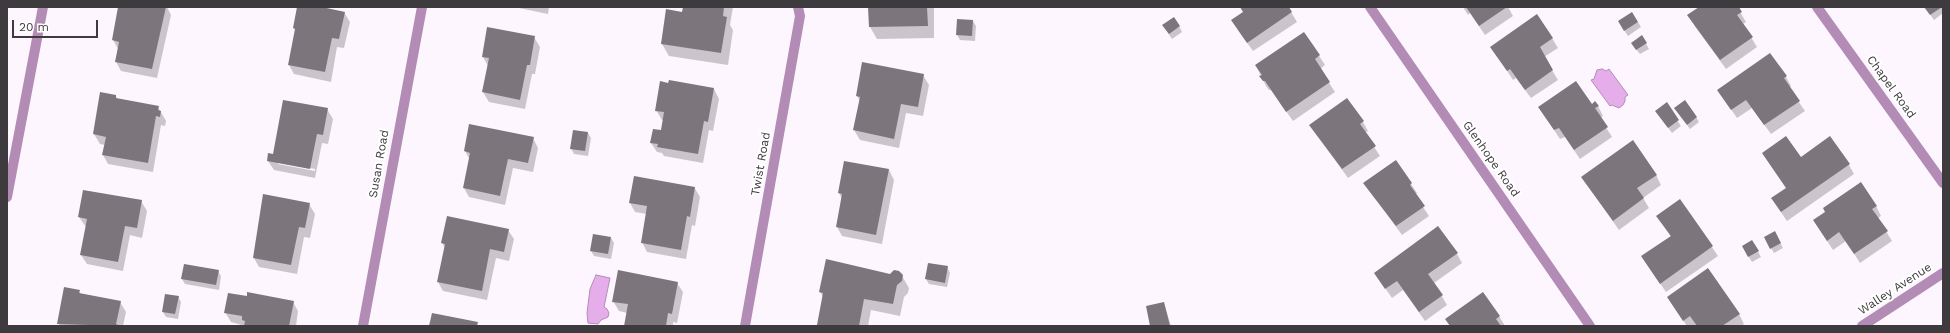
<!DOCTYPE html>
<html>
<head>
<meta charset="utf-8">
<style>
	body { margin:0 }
	#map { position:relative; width:1950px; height:333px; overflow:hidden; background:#fef6fe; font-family:"Work Sans",sans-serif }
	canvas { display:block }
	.frame { position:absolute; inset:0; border:8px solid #3e3b3e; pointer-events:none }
	.scale { position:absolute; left:12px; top:20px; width:86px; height:18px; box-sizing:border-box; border:2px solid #3e3b3e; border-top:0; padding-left:5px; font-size:12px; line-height:14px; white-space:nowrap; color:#3e3b3e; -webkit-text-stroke:3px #fff; paint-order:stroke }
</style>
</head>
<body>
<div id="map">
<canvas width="1950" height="333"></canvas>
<div class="frame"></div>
<div class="scale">20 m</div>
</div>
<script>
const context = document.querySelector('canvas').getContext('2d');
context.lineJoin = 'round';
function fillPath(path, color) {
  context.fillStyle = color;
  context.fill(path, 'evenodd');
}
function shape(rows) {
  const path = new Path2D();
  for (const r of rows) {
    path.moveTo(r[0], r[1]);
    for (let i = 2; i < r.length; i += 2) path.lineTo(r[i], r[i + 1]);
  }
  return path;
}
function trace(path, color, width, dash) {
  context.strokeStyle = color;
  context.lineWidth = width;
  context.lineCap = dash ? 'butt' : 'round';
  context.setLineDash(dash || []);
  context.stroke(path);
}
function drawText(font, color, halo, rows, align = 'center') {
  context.font = font + ' "Work Sans",sans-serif';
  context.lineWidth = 4;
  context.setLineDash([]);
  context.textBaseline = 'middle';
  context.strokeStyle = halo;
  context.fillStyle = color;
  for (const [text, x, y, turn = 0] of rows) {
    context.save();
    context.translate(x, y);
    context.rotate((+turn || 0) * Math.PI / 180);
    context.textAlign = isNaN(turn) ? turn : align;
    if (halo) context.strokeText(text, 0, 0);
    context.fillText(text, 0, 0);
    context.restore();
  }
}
const water = shape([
	[1602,69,1606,71,1609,69,1628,95,1625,97,1625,101,1623,105,1619,108,1612,105,1610,106,1591,80,1594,79,1597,70,1602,69],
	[596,275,610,278,604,307,607,309,609,313,608,317,601,320,598,324,588,323,587,313,590,289,596,275]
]);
const shadow = shape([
	[119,7,167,7,171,15,157,78,121,71,116,62,118,49,113,40],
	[298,7,317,7,344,12,350,22,344,48,337,47,331,82,294,74,289,65,296,31,294,28],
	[514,7,549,7,548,14],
	[684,7,733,7,730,25,733,30,728,65,669,56,662,44,683,13],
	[869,7,934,7,934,38,877,39,870,27],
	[1241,7,1288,7,1297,22,1253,51,1238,30,1244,12],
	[1463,7,1508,7,1513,16,1485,35,1470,13,1468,15],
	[1700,7,1737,7,1746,22,1743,24,1757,47,1726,69,1694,25],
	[1925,7,1943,7,1943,13,1934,20],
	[973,21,976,26,975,41,960,40,957,35],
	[1638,22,1641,27,1628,36,1622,27],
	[1179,26,1182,32,1172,39,1166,30],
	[1304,33,1325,65,1320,69,1335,92,1293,121,1271,90,1269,90,1266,86,1256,66],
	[534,37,540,47,535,74,532,74,525,109,489,102,483,92,488,66,483,57],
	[1642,37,1649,49,1640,54,1635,48],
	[1552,38,1558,48,1544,57,1558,80,1531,98,1516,78,1513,80,1492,48],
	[1770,54,1786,77,1791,86,1789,88,1805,111,1771,134,1752,108,1737,118,1724,99],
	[923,75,929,85,923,116,906,113,899,148,860,140,854,130,860,101,857,96],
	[714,89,719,99,713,131,709,130,703,163,664,156,662,153,657,152,651,143,662,131,664,120,662,120,656,110],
	[116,96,117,99,158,107,166,121,165,126,161,125,153,172,108,164,103,155,105,145,100,144,94,134],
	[1666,104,1681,126,1672,133,1660,116],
	[1598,106,1603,116,1600,118,1612,137,1580,159,1565,137,1560,139,1539,107],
	[1675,108,1696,117,1699,122,1690,129],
	[327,109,333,119,328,144,322,143,315,178,274,170,268,161],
	[278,162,315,169,315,171,278,164],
	[1363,122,1368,131,1365,133,1380,156,1348,178,1310,125],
	[588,133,591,138,588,156,574,154,571,148],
	[533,138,538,148,533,172,513,168,505,205,469,197,464,188,470,160,465,151],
	[1763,154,1849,165,1854,174,1787,221,1778,208,1787,189],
	[1395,161,1411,184,1417,193,1415,195,1429,216,1402,235,1364,183],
	[889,170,894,180,882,244,842,236,837,227,842,199,839,193],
	[1656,175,1661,185,1643,198,1649,208,1619,230,1588,186],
	[694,187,700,197,695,226,692,225,686,259,647,252,642,242,647,214,635,212,630,203],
	[84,191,141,201,147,211,142,238,130,235,123,271,87,264,81,255,86,227,79,217],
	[1680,200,1718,256,1666,292,1642,257,1671,237,1663,225],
	[309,204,315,214,310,238,304,237,297,274,259,267,254,258],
	[1876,206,1881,216,1878,218,1892,241,1860,263,1846,241,1833,250,1820,230],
	[508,230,514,239,509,261,496,258,487,300,443,291,438,282,445,248,442,243],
	[1775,233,1783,248,1774,253,1765,238],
	[611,238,614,243,611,259,594,256,591,251],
	[1752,241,1761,257,1752,262,1743,247],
	[1457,254,1462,263,1434,283,1447,305,1425,321,1403,290,1392,298,1381,282],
	[947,267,950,273,947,287,929,284,926,279],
	[218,271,221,276,219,290,185,284,182,279],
	[890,275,902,276,909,288,908,293,904,297,900,316,871,310,868,326,818,326,823,297,820,292],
	[677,283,683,292,677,323,673,322,673,326,625,326,627,313,619,311,613,301],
	[65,289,79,291,81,294,120,302,126,312,123,326,59,326],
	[178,297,181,302,178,319,166,317,163,312],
	[247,298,293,302,298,311,296,326,245,326,231,322,225,312],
	[1668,298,1739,314,1744,324,1741,326,1687,326],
	[1164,303,1171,326,1152,326],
	[1499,316,1505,326,1450,326]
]);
const building = shape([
	[118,7,166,7,152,69,115,62,119,42,112,40],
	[297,7,322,7,345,12,339,39,332,38,325,72,288,65,295,29,293,28],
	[683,7,724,7,723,16,727,17,721,53,661,44,666,9,682,12],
	[868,7,927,7,928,26,869,27],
	[1240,7,1289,7,1292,12,1247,43,1231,20,1243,12],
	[1466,7,1507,7,1479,26],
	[1699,7,1739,7,1742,12,1737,15,1753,37,1720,60,1687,15],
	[1924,7,1942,7,1930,15],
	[1632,12,1638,22,1624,31,1618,21],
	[1537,14,1553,38,1540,47,1553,70,1525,90,1510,69,1507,71,1490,47],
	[1174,17,1180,26,1169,34,1162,25],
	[957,19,973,20,972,36,956,35],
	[487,27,535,36,530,65,527,65,520,100,482,92,489,58,482,57],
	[1304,32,1320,55,1315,59,1330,82,1286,112,1265,81,1263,81,1259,76,1262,75,1255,65],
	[1642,35,1647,43,1636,50,1631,43],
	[1770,53,1787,76,1784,78,1800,101,1764,125,1746,100,1731,110,1717,90],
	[862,62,924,74,918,107,901,104,894,139,853,130,860,97,856,96],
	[669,80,714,88,708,122,704,121,698,154,657,147,658,144,650,143,653,129,661,130,664,112,655,111,660,81,668,83],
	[1576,81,1592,104,1595,101,1599,106,1595,108,1608,127,1574,150,1559,128,1554,130,1538,107],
	[100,92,116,95,116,98,159,106,158,110,161,111,160,117,156,116,148,163,102,155,106,137,93,134],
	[1347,98,1364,121,1360,124,1376,146,1342,169,1309,125],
	[283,100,328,108,323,135,317,134,310,169,267,161,268,153,273,154],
	[1685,100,1697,117,1687,125,1674,108],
	[1667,102,1679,120,1668,128,1655,111],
	[469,124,534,137,528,163,508,159,500,196,463,188,470,153,464,151],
	[573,130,588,132,585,151,570,149],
	[1786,136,1801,157,1830,136,1850,164,1781,212,1771,198,1786,188,1762,153],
	[1633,140,1657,175,1637,188,1644,198,1613,221,1581,177],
	[1396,160,1412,183,1410,185,1425,206,1396,226,1363,183],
	[844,161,889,169,876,235,836,227,842,194,838,193],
	[634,176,695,187,690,217,687,216,681,250,641,243,647,206,629,203],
	[1861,182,1877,206,1872,209,1888,231,1854,254,1839,232,1827,241,1813,220,1825,212,1823,208],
	[83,190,142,200,137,228,125,226,118,262,80,255,87,219,78,217],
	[263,194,310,203,305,228,299,227,291,265,253,258],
	[1680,199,1713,246,1660,284,1641,256,1671,236,1656,216],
	[447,216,509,229,504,252,490,249,482,291,437,282,445,244,441,243],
	[1438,226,1458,253,1428,274,1443,295,1419,312,1397,281,1385,289,1374,273],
	[1775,231,1781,243,1770,249,1764,237],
	[593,234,611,237,608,254,590,251],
	[1752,240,1759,251,1748,257,1742,246],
	[826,259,890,274,894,270,899,271,903,275,902,281,897,285,893,304,864,299,859,326,817,325,823,293,819,292],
	[928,263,948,266,945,283,925,279],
	[184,264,219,270,216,285,181,279],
	[1708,268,1740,314,1722,326,1697,326,1690,316,1683,321,1667,297],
	[618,270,678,282,672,314,668,313,666,326,624,326,628,304,612,302],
	[64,287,80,290,79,293,121,301,116,324,120,326,57,324],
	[247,292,294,301,289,326,244,326,245,321,242,320,242,316,224,313,228,293,247,296],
	[1483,292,1500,316,1496,319,1501,326,1450,326,1445,319],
	[165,294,179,296,175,314,162,312],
	[1164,302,1170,326,1150,326,1146,306],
	[432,313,478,322,477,326,429,326]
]);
const minor = shape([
	[1370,7,1590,326],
	[1817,7,1943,183],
	[7,197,43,7],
	[363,326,422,7],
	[745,326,800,16,798,7],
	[1862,326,1943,273]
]);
const streetNames = [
	["Chapel Road",1891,87,54],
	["Glenhope Road",1491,159,55],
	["Susan Road",379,164,-80],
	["Twist Road",761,164,-80],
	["Walley Avenue",1895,289,-33]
];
fillPath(water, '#e6adeb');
trace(water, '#b48bb7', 1);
fillPath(shadow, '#0003');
fillPath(building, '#7c757c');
trace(minor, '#b38cb6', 10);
drawText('12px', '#3e3b3e', '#fff', streetNames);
</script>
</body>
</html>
